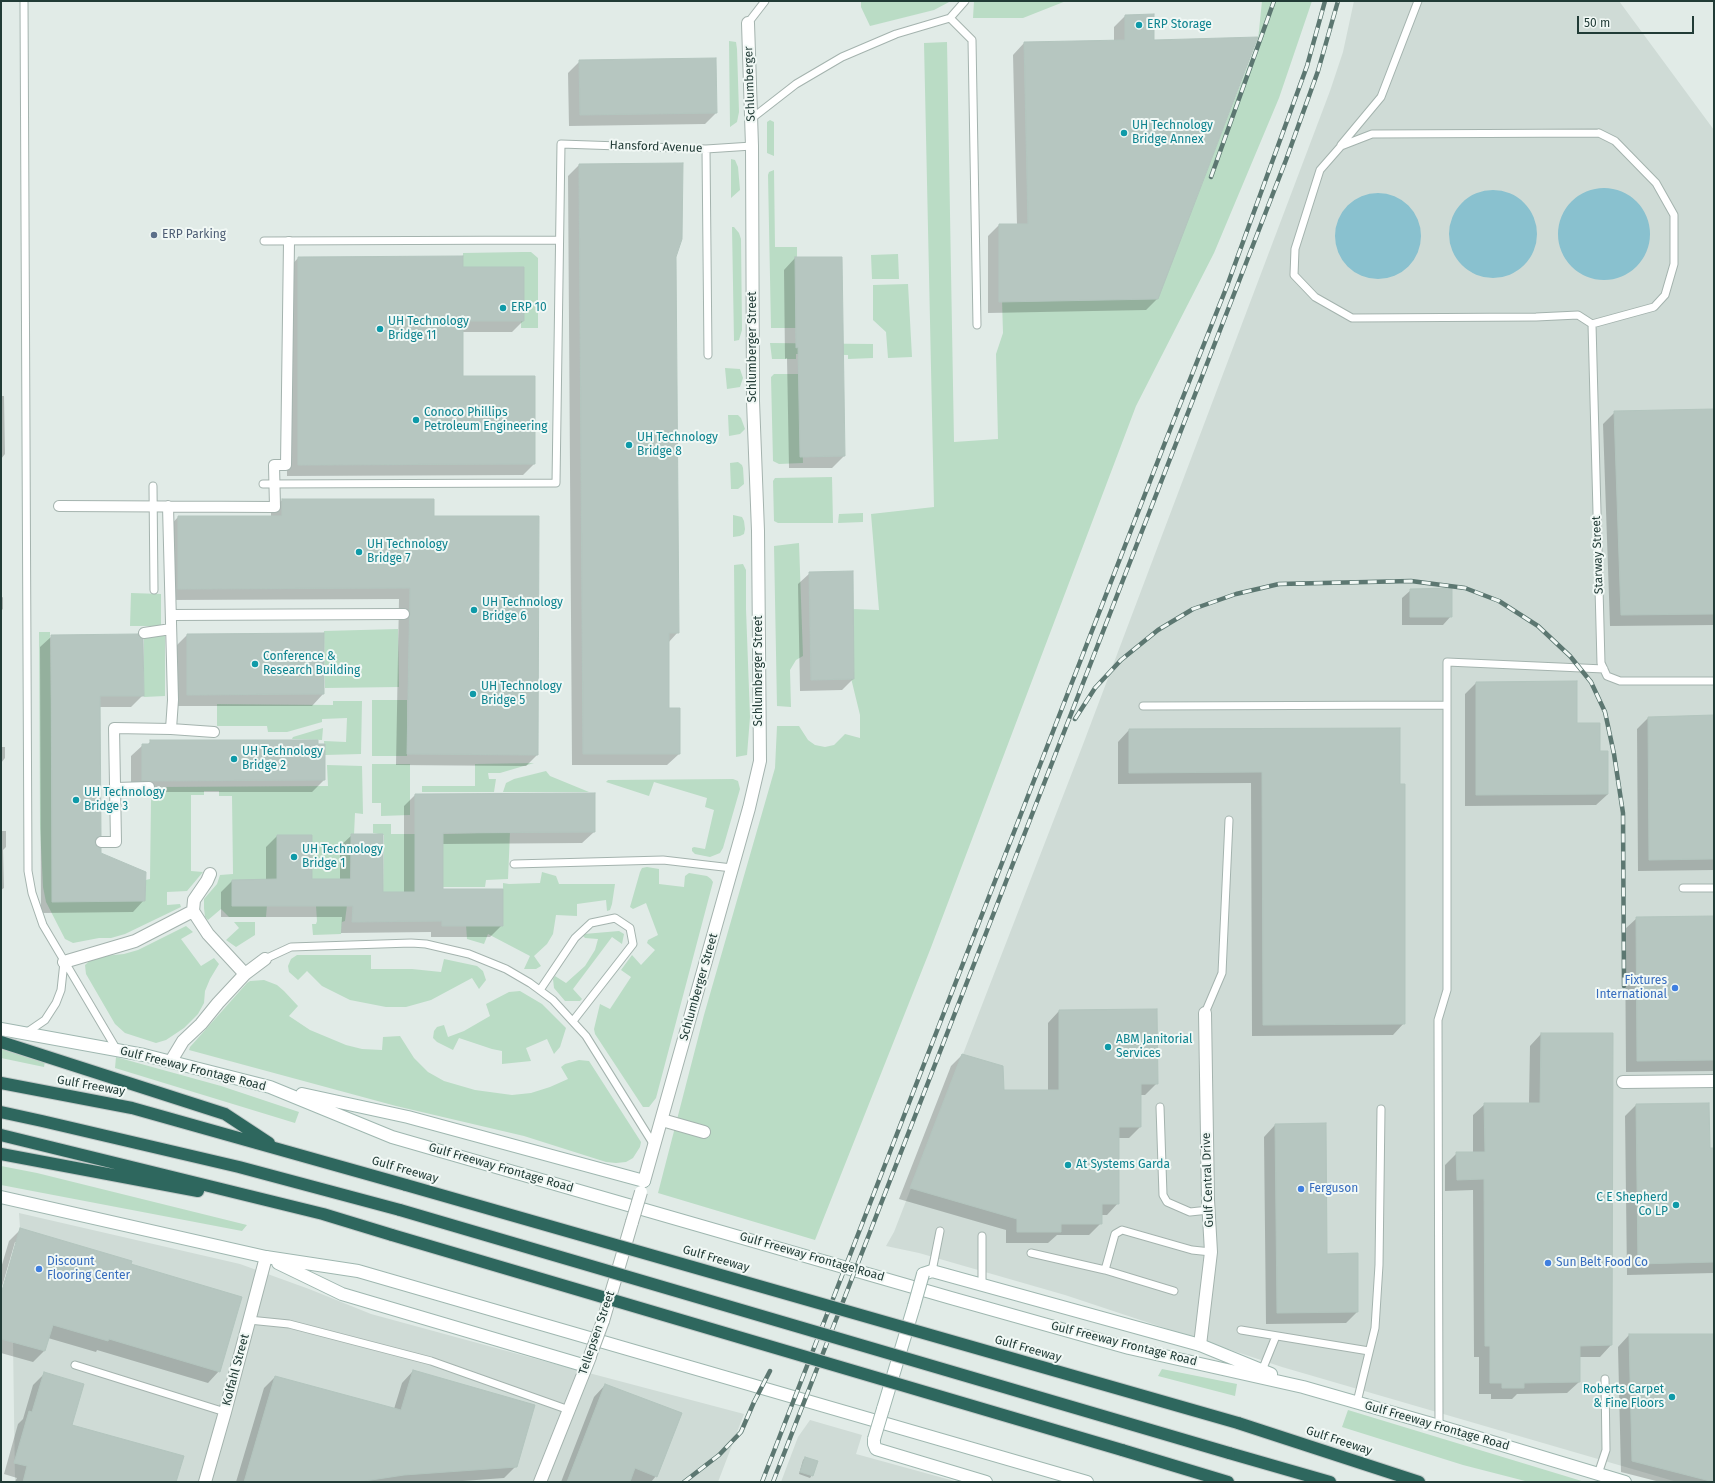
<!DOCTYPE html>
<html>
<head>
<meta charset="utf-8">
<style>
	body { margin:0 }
	#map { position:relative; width:1715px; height:1483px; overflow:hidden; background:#e1ebe7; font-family:"Fira Sans",sans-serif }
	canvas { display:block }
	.frame { position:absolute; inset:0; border:2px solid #213b36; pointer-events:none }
	.scale { position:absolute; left:1577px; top:16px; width:117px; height:18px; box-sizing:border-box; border:2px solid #213b36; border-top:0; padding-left:5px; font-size:12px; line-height:14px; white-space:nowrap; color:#213b36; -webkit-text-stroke:3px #f1f8f5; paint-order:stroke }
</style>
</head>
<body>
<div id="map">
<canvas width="1715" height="1483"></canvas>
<div class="frame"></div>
<div class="scale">50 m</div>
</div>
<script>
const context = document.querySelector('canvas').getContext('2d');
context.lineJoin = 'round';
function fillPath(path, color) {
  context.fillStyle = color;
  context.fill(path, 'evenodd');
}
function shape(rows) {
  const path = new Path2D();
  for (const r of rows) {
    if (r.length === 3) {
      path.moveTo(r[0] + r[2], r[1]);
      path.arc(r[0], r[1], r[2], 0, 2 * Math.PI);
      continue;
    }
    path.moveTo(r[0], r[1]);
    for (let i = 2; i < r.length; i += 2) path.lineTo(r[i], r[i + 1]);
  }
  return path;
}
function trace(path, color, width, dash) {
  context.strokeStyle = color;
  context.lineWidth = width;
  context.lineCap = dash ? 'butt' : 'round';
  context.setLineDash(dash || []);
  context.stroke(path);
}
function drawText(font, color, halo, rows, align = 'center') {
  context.font = font + ' "Fira Sans",sans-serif';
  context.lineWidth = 4;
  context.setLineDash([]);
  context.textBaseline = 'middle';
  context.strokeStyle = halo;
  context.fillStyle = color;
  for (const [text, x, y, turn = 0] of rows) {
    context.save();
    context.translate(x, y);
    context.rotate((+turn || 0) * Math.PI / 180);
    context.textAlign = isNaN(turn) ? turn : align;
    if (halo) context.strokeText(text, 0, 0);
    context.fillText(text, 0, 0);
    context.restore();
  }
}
const built = shape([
	[1354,1,1619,1,1714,130,1714,1482,1677,1482,1282,1367,1065,1295,919,1253,886,1246,894,1232,1082,747,1330,91,1343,52],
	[19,1213,240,1264,309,1289,371,1314,551,1363,744,1414,718,1482,15,1482,13,1342,1,1339,1,1294,20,1228],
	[810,1420,862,1435,856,1454,958,1482,781,1482,798,1437]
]);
const green = shape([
	[861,1,951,1,934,10,870,26,861,7],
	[974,1,1066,1,1023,18,973,18],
	[1262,1,1312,1,1279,98,1214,253,1136,406,930,950,815,1240,658,1193,704,1015,775,768,777,726,799,726,808,740,815,745,825,747,834,745,845,734,860,738,860,715,851,678,852,609,879,610,871,514,934,507,924,43,947,42,954,442,998,439,996,354,1003,333,1002,300,1157,297,1258,40],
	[729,41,736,42,737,49,739,112,737,122,730,127],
	[770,120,774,122,774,156,767,153,767,122],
	[731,159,735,160,738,167,740,190,731,198],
	[774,170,775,247,797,247,797,328,771,328,768,175,769,172],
	[732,227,734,227,739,233,741,239,742,330,739,340,734,341],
	[522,252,531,252,538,258,538,328,521,328,522,268,462,321,463,253],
	[898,254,899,279,872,279,871,255],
	[908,284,912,357,888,358,886,332,873,320,873,285],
	[770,343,873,344,873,358,848,359,848,355,796,354,796,359,772,359],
	[725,368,740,369,743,378,740,387,727,389],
	[774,374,800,374,803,463,779,464,773,461,771,377],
	[728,415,738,415,741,418,745,429,740,434,729,436],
	[738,462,742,465,743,468,744,484,738,489,731,489,730,463],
	[832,477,833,523,778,523,774,521,773,481,775,478],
	[863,513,863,522,838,523,839,514],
	[733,515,742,517,744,521,745,529,744,534,740,536,733,537],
	[799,543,803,656,796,660,790,670,791,707,777,706,774,546],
	[743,564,746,570,746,609,750,717,747,755,736,757,734,565],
	[131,593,161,594,161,626,130,626],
	[398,629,399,687,325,688,324,631],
	[39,632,50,632,54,900,150,879,151,801,154,787,328,786,327,765,362,766,363,814,355,813,354,835,351,834,350,881,278,881,267,905,266,917,229,917,221,909,208,920,205,917,204,908,204,899,217,884,220,875,233,874,232,796,219,796,219,791,204,791,204,795,191,795,191,871,203,872,187,891,167,892,167,905,180,904,181,907,125,934,111,938,99,938,73,943,65,939,46,902,43,887,40,828],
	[144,633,165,633,165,696,144,697],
	[372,700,407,700,407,756,372,756],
	[333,701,362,701,361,754,325,755,324,741,346,742,347,718,322,719,322,722,287,732,268,732,267,726,217,726,217,704,333,705],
	[323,728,322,740,292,739,293,737],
	[534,763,500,773,488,773,489,779,496,779,494,792,422,792,422,786,475,786,475,764],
	[372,764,410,764,410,815,381,816,381,803,372,803],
	[546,771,550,776,589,792,503,792,506,783,514,779],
	[733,779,738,781,740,789,723,848,720,853,710,857,695,854,692,851,692,848,694,847,705,849,714,810,705,807,707,798,654,782,649,796,606,782,608,780],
	[373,824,391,824,391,834,416,834,418,894,383,893,384,835,373,833],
	[510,832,508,879,486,880,485,887,443,887,443,834],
	[647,867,659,869,659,884,684,887,685,876,689,873,707,876,711,879,713,882,656,1098,649,1107,643,1107,595,1034,594,1029,600,1004,610,1009,631,977,621,970,632,955,641,965,655,950,647,943,648,940,658,935,646,903,633,909,630,907,640,872,642,868],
	[542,872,556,876,559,884,615,884,612,904,610,910,607,911,606,900,577,904,577,916,556,915,553,934,547,944,534,956,541,966,536,969,524,969,530,956,488,934,484,944,467,939,466,925,503,924,503,883,509,884,540,883],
	[347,905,345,921,342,922,341,934,313,935,312,924,316,924,317,921,316,906],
	[234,922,255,922,255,935,236,947,226,940,239,928],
	[186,926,193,932,181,939,201,966,214,958,219,964,210,979,205,991,204,1003,198,1014,184,1028,166,1040,156,1043,125,1033,115,1024,86,974,85,965,94,957,124,954,138,950],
	[619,931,624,934,622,944,612,937,573,989,582,999,580,1001,565,1001,554,988,553,979,555,976,566,983,585,966,595,950,598,939,585,938,583,936,584,934],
	[297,955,371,955,371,969,412,969,441,972,444,959,477,966,483,971,486,980,479,989,472,978,431,1000,406,1007,386,1007,350,1000,322,986,307,971,298,980,289,972,288,966,291,959],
	[264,980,277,985,284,991,298,1006,289,1016,310,1030,346,1045,362,1049,382,1050,383,1037,400,1036,414,1058,428,1072,444,1081,475,1090,512,1095,531,1093,550,1087,568,1079,561,1067,565,1064,579,1060,589,1061,641,1142,640,1147,633,1158,626,1162,616,1163,606,1162,524,1136,396,1106,189,1050,190,1047,247,983,250,981],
	[520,991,542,1004,566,1028,560,1047,554,1054,547,1039,526,1048,531,1061,502,1064,502,1051,492,1049,459,1038,453,1050,437,1042,433,1038,434,1031,437,1027,444,1025,448,1037,464,1031,490,1016,486,1004,509,992],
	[1,1046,45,1061,44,1067,1,1058],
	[116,1057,221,1086,299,1112,295,1123,115,1068],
	[1,1166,37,1173,247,1225,242,1231,1,1185],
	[1162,1369,1237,1384,1235,1396,1158,1376],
	[1348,1410,1585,1482,1529,1482,1463,1465,1342,1427]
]);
const water = shape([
	[1604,234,46],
	[1493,234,44],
	[1378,236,43]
]);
const shadow = shape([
	[1125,16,1157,299,1146,310,988,313,988,236,999,225,1017,225,1013,55,1024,43,1114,42,1114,27],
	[580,61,716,113,705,124,569,126,568,73],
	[579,165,675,257,678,632,668,643,668,709,679,754,667,765,572,765,568,176],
	[298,258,462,268,523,321,512,332,462,332,462,377,534,464,523,475,287,476,287,270],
	[795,258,841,258,844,456,832,468,789,468,787,358,785,359,784,270],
	[1,396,4,396,5,454,1,459],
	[1714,410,1714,625,1610,626,1603,424,1615,412],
	[282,500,433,517,537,755,526,766,396,765,399,599,167,600,167,529,178,517,271,517,271,512],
	[810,573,853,679,842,690,800,691,798,584],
	[1411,590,1451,616,1443,625,1402,625,1402,598],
	[3,597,3,609,1,611,1,598],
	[323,634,323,694,312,706,176,706,176,646,187,635],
	[52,636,143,695,131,707,99,707,100,835,94,841,100,853,144,900,133,912,41,913,40,647],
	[1476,683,1576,724,1608,794,1596,805,1465,806,1465,694],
	[1714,716,1714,870,1638,871,1637,729,1648,718],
	[1399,729,1404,1023,1393,1035,1252,1036,1251,783,1118,784,1118,742,1129,730],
	[151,741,324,745,324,780,312,792,131,792,131,756,143,745,147,745],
	[1,747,5,747,5,758,1,763],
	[415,795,594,832,582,843,442,844,442,890,502,925,490,937,431,937,431,932,341,933,342,917,221,917,221,892,232,881,266,880,266,847,277,836,311,880,340,880,340,846,352,835,382,893,404,893,404,806],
	[1,831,6,831,6,847,3,850,4,888,1,890],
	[1714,917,1714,1071,1626,1072,1625,929,1637,918],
	[1059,1011,1157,1083,1145,1095,1140,1095,1140,1127,1129,1138,1118,1138,1118,1203,1107,1215,1101,1215,1101,1223,1089,1235,1057,1235,1048,1243,1006,1243,1006,1230,899,1199,951,1066,962,1055,1003,1091,1048,1091,1048,1023],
	[1541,1034,1612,1034,1611,1345,1600,1357,1579,1357,1579,1382,1567,1393,1517,1394,1512,1399,1491,1399,1491,1394,1479,1394,1479,1357,1474,1357,1473,1190,1445,1191,1445,1165,1457,1153,1473,1153,1473,1115,1485,1104,1529,1104,1530,1046],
	[1636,1105,1709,1149,1714,1149,1714,1273,1627,1275,1625,1116],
	[1275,1125,1326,1255,1357,1312,1346,1323,1266,1324,1264,1137],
	[21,1229,130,1265,219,1371,208,1383,97,1350,96,1352,48,1338,44,1351,33,1362,1,1353,1,1297,17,1242,15,1242,1,1290,1,1268,9,1241],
	[1629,1335,1714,1335,1714,1482,1660,1482,1621,1472,1618,1347],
	[413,1371,516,1466,504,1478,449,1482,236,1482,264,1388,275,1377,394,1409,402,1383],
	[44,1374,71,1425,175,1482,15,1482,17,1478,4,1474,18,1424,23,1419,33,1385],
	[605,1385,656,1476,651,1482,561,1482,594,1397],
	[805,1458,812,1475,810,1478,799,1474,803,1460]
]);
const building = shape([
	[1154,14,1154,40,1258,37,1158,299,999,302,999,224,1028,224,1024,42,1125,40,1125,15,1154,14],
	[716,58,717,113,580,115,579,60,716,58],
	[683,163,682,239,676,257,679,633,669,633,669,708,680,708,680,754,583,754,579,164,683,163],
	[463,256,463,267,524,267,524,321,463,321,463,376,535,376,535,464,298,465,298,257,463,256],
	[795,257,842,257,845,456,800,457,798,347,796,348,795,257],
	[1714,409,1714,614,1621,615,1614,411,1714,409],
	[282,499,434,499,434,516,539,516,538,755,407,754,410,588,178,589,178,516,282,516,282,499],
	[853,571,854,679,811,680,809,572,853,571],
	[1452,588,1452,617,1410,617,1410,589,1452,588],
	[324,633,324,694,187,695,187,634,324,633],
	[138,634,139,637,143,639,144,696,100,696,101,836,96,838,95,842,97,847,101,848,101,853,146,872,145,901,52,902,51,635,138,634],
	[1577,681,1577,723,1600,723,1600,751,1608,751,1608,794,1476,795,1476,682,1577,681],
	[1714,715,1714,859,1649,860,1648,717,1714,715],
	[1400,728,1400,784,1405,784,1405,1024,1263,1025,1262,772,1129,773,1129,729,1400,728],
	[150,740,318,740,318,744,325,744,325,780,142,781,142,744,150,744,150,740],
	[595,793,595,832,443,833,443,889,503,889,503,926,442,926,442,921,352,922,353,906,232,906,232,880,277,879,277,835,312,835,312,879,351,879,351,834,383,834,383,892,415,892,415,794,595,793],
	[1714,916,1714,1060,1637,1061,1636,917,1714,916],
	[1157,1009,1158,1084,1141,1084,1141,1127,1119,1127,1119,1204,1102,1204,1102,1224,1061,1224,1061,1232,1017,1232,1017,1219,910,1188,962,1054,1003,1066,1004,1090,1059,1090,1059,1010,1157,1009],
	[1541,1033,1613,1033,1612,1345,1580,1346,1580,1382,1524,1383,1524,1388,1502,1388,1502,1383,1490,1383,1490,1346,1485,1346,1484,1179,1457,1180,1456,1152,1485,1152,1484,1103,1540,1103,1541,1033],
	[1709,1103,1710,1148,1714,1148,1714,1262,1638,1264,1636,1104,1709,1103],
	[1326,1123,1327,1254,1358,1253,1358,1312,1277,1313,1275,1124,1326,1123],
	[20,1228,132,1261,131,1264,242,1297,220,1372,109,1339,108,1341,53,1325,45,1351,1,1339,1,1294,20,1228],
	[1629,1334,1714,1334,1714,1482,1632,1461,1629,1334],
	[413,1370,535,1405,517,1467,404,1475,358,1482,244,1482,275,1376,401,1410,413,1370],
	[44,1372,84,1384,72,1425,184,1456,176,1482,23,1482,27,1466,14,1463,29,1411,32,1412,44,1372],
	[605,1384,682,1413,657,1477,635,1468,630,1482,567,1482,605,1384],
	[805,1457,818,1461,813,1476,800,1472,805,1457]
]);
const service = shape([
	[24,1,28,871,32,893,43,925,117,1050],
	[950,18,972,40,977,325],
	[748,23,765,1],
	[751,119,796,84,842,57,896,34,950,18,965,1],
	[1599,133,1615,141,1656,183,1674,215,1674,264,1665,295,1654,307,1592,324,1578,315,1536,317,1352,318,1315,297,1294,275,1295,249,1320,170,1341,146,1372,134,1599,133],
	[1341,145,1381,97,1418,1],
	[706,149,708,355],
	[264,241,559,240],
	[1592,324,1601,663,1607,676,1620,681,1714,681],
	[263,484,556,483,561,144,706,149,752,146],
	[153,486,154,590],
	[1143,706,1447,705],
	[514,864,663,860,732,868],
	[1683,888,1714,888],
	[265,959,291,947,411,943,426,944,469,954,506,969,530,983,553,1000,586,1036,654,1145],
	[540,990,575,938,591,923,615,918,630,928,633,944,573,1021],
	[1205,1013,1222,973,1229,820],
	[26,1033,45,1020,56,1003,61,990,64,962],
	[1160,1107,1163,1195,1167,1202,1190,1212,1209,1210],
	[1031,1253,1105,1270],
	[932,1271,940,1231],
	[982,1285,982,1236],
	[1174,1291,1105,1270,1115,1234,1122,1230,1192,1250,1211,1252],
	[249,1320,289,1324,431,1361,569,1410],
	[1241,1330,1369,1351],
	[75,1365,225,1412],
	[1261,1373,1276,1336],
	[1357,1402,1375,1328,1379,1265,1381,1109],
	[1439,1426,1438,1020,1447,990,1447,662,1604,669],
	[1598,1474,1606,1450,1605,1379]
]);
const pedestrian = shape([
	[59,506,275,507,274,465,286,465,289,242],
	[168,506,173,700,171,729,214,732],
	[171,615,404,614],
	[144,633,171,629],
	[116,788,149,787],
	[101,842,116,842,114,728,171,729]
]);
const minor = shape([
	[210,874,207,881,194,900,193,911,208,934,245,974],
	[64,962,135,941,193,911],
	[171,1061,183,1041,201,1024,218,1003,245,974,265,959],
	[1623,1082,1714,1081],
	[662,1120,704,1132],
	[644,1181,749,808,760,761,758,531,753,401,752,146,748,23],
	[1200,1345,1211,1252,1208,1200,1205,1013],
	[205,1482,225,1412,266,1257]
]);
const tertiary = shape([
	[603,1321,632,1222],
	[540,1482,590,1357]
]);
const secondary = shape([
	[1,1029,144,1055,270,1087,392,1137,951,1298,1129,1348,1303,1387,1439,1426,1625,1482],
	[302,1094,408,1117,644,1181],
	[1,1197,266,1257,358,1271,1087,1482],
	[278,1263,342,1294,586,1366],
	[923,1274,932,1271,1200,1345,1271,1374],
	[883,1409,914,1306],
	[874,1439,874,1444,876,1449,986,1482]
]);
const motorway = shape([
	[1,1042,225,1114,269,1143],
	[1,1083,132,1108,406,1185],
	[1,1112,42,1121,239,1167,400,1210],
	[1,1135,323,1214,392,1235],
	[1,1154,198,1191],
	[1238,1423,1419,1482],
	[1122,1450,1228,1482],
	[1229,1453,1330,1482]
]);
const rail = shape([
	[1211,177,1274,1],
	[1075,719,1095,688,1121,660,1158,630,1193,609,1236,594,1279,584,1411,581,1465,588,1499,601,1538,626,1570,656,1591,682,1605,712,1614,754,1623,813,1624,986],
	[684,1482,719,1455,741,1432,754,1402,770,1371],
	[762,1482,1166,440,1227,286,1307,66,1325,1],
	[773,1482,1286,160,1318,71,1338,1]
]);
const tertiaryBridge = shape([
	[632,1222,641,1192],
	[590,1356,603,1321]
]);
const secondaryBridge = shape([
	[914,1306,923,1274],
	[874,1439,883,1409]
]);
const motorwayBridge = shape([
	[406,1185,1238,1423],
	[400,1210,1229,1453],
	[392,1235,1122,1450]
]);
const markers = [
	[1139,25,4,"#0f9aa8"],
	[1124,133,4,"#0f9aa8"],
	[154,235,4,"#5c6f8a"],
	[503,308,4,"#0f9aa8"],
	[380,329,4,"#0f9aa8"],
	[416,420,4,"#0f9aa8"],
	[629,445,4,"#0f9aa8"],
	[359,552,4,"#0f9aa8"],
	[474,610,4,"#0f9aa8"],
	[255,664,4,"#0f9aa8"],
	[473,694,4,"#0f9aa8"],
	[234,759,4,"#0f9aa8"],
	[76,800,4,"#0f9aa8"],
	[294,857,4,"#0f9aa8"],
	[1675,988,4,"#3f7fe0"],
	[1108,1047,4,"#0f9aa8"],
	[1068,1165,4,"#0f9aa8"],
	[1301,1189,4,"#3f7fe0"],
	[1676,1205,4,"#0f9aa8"],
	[1548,1263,4,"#3f7fe0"],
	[39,1269,4,"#3f7fe0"],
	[1672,1397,4,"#0f9aa8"]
];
const cultureNames = [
	["ERP Storage",1147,25],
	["UH Technology",1132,126],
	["Bridge Annex",1132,140],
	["ERP 10",511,308],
	["UH Technology",388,322],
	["Bridge 11",388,336],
	["Conoco Phillips",424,413],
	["Petroleum Engineering",424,427],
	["UH Technology",637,438],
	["Bridge 8",637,452],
	["UH Technology",367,545],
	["Bridge 7",367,559],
	["UH Technology",482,603],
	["Bridge 6",482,617],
	["Conference &",263,657],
	["Research Building",263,671],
	["UH Technology",481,687],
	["Bridge 5",481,701],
	["UH Technology",242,752],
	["Bridge 2",242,766],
	["UH Technology",84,793],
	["Bridge 3",84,807],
	["UH Technology",302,850],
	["Bridge 1",302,864],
	["ABM Janitorial",1116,1040],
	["Services",1116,1054],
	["At Systems Garda",1076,1165],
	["C E Shepherd",1668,1198,"right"],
	["Co LP",1668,1212,"right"],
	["Roberts Carpet",1664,1390,"right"],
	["& Fine Floors",1664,1404,"right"]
];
const streetNames = [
	["Schlumberger",750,84,-92],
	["Hansford Avenue",656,147,2],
	["Schlumberger Street",753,347,-90],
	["Starway Street",1598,555,-92],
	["Schlumberger Street",759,671,-90],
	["Schlumberger Street",699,987,-74],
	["Gulf Freeway Frontage Road",193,1069,14],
	["Gulf Freeway",91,1086,10],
	["Gulf Freeway Frontage Road",501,1168,16],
	["Gulf Freeway",405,1170,16],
	["Gulf Central Drive",1208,1180,-92],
	["Gulf Freeway Frontage Road",812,1257,16],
	["Gulf Freeway",716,1259,16],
	["Tellepsen Street",597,1333,-71],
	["Gulf Freeway Frontage Road",1124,1344,14],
	["Gulf Freeway",1028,1349,16],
	["Kolfahl Street",236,1370,-75],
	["Gulf Freeway Frontage Road",1437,1426,16],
	["Gulf Freeway",1339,1441,18]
];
const serviceNames = [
	["ERP Parking",162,235]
];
const shopNames = [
	["Fixtures",1667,981,"right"],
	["International",1667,995,"right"],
	["Ferguson",1309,1189],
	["Discount",47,1262],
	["Flooring Center",47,1276],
	["Sun Belt Food Co",1556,1263]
];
fillPath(built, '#cfdbd6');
fillPath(green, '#badcc5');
fillPath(water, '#89c1cf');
fillPath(shadow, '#0003');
fillPath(building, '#b6c6c0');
trace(building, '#b3c5be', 1);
trace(service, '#a4b3ae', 9);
trace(pedestrian, '#a4b3ae', 12);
trace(minor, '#a4b3ae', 14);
trace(tertiary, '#a4b3ae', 14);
trace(secondary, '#9fb7b0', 14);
trace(motorway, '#c1c8c7', 14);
trace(service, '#fff', 7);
trace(pedestrian, '#fff', 10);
trace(minor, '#fff', 12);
trace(tertiary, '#fff', 12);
trace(secondary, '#fff', 12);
trace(motorway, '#2e675e', 12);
trace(rail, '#5c7771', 4.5);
trace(rail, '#f1f8f5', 3, [9]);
trace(tertiaryBridge, '#a4b3ae', 14, []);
trace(secondaryBridge, '#9fb7b0', 14, []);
trace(motorwayBridge, '#c1c8c7', 14, []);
trace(tertiaryBridge, '#fff', 12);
trace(secondaryBridge, '#fff', 12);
trace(motorwayBridge, '#2e675e', 12);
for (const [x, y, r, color] of markers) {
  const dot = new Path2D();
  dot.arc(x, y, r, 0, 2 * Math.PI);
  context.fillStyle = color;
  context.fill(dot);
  trace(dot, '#f1f8f5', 1.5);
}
drawText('12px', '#0d838f', '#f1f8f5', cultureNames, 'left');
drawText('12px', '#213b36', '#f1f8f5', streetNames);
drawText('12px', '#4e5e75', '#f1f8f5', serviceNames, 'left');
drawText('12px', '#366cbe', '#f1f8f5', shopNames, 'left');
</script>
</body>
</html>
